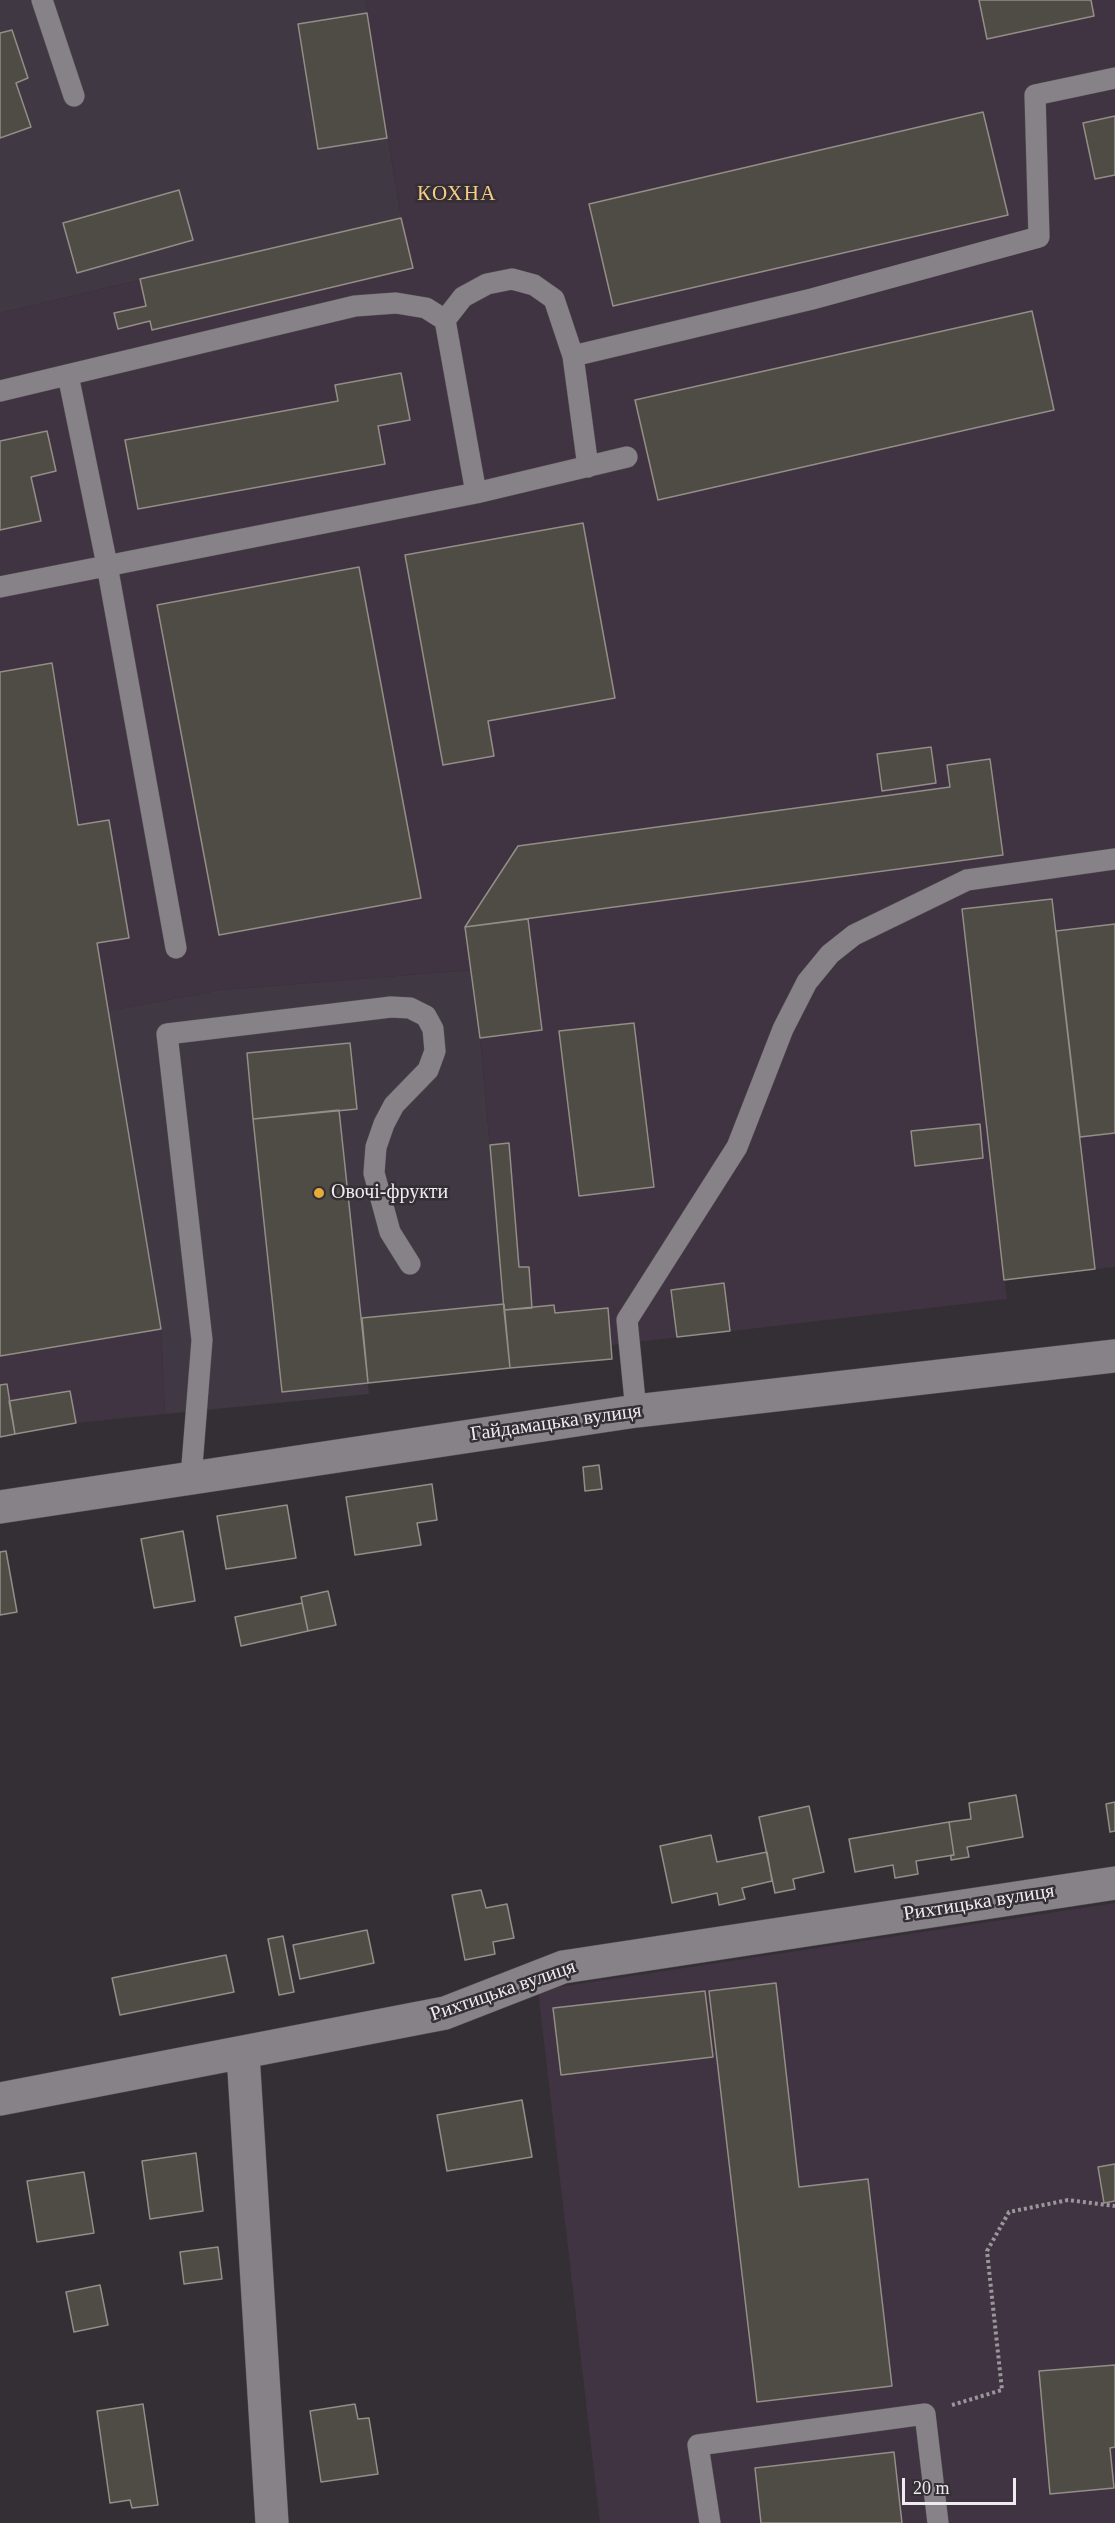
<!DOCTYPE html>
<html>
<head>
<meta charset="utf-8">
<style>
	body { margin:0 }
	#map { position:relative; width:1115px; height:2523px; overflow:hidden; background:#342f34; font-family:"Times New Roman",serif }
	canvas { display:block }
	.scale { position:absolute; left:902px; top:2478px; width:114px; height:27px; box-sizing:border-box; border:3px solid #efecef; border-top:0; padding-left:8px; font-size:18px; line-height:21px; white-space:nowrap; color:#efecef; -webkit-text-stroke:4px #342f34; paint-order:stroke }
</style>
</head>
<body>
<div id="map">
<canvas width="1115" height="2523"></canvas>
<div class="scale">20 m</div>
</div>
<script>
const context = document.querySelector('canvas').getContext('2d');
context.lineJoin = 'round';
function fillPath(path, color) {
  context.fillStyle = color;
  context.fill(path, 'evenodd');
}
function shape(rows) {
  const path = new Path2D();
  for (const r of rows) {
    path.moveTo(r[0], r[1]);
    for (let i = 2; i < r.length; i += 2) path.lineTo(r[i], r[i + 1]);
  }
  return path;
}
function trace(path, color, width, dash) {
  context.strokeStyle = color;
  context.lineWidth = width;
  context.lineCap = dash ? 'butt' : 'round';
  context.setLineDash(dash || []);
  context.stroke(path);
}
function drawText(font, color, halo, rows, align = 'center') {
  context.font = font + ' "Times New Roman",serif';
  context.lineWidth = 5;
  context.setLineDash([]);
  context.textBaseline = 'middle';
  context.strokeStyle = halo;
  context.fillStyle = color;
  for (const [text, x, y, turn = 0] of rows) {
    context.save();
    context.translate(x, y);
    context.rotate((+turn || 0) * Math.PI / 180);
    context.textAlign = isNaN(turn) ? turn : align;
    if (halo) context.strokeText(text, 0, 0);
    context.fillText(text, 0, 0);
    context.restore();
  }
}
const built = shape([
	[0,0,365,0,401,218,0,313],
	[472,970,480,1038,510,1368,368,1382,369,1394,165,1414,161,1329,108,1011,222,990]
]);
const industrial = shape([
	[365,0,1115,0,1115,1267,1004,1279,1007,1299,612,1345,612,1359,510,1368,480,1038,472,970,222,990,109,1011,161,1329,165,1414,76,1423,0,1437,0,313,401,218],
	[1115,1903,1115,2523,600,2523,538,1990]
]);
const building = shape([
	[979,0,1091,0,1094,16,987,39,979,0],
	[367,13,387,138,318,149,298,24,367,13],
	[12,30,28,78,16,83,31,127,0,138,0,33,12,30],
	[983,112,1008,215,613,306,589,204,983,112],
	[1115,116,1115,175,1095,179,1083,123,1115,116],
	[179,190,193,240,77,273,63,223,179,190],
	[401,218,413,268,152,330,150,321,118,329,114,313,146,306,140,279,401,218],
	[1032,311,1054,410,658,500,635,400,1032,311],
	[401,373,410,420,378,426,385,464,138,509,125,440,338,401,335,385,401,373],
	[47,431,56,471,31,477,41,521,0,530,0,441,47,431],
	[583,523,615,698,488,721,494,756,443,765,405,555,583,523],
	[359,567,421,898,219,935,157,605,359,567],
	[52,663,78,825,109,820,129,938,97,943,161,1329,0,1356,0,672,52,663],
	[931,747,936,783,882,791,877,754,931,747],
	[990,759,1003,855,465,927,518,846,950,787,947,765,990,759],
	[1052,899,1095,1269,1004,1280,962,909,1052,899],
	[528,919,542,1030,480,1038,465,927,528,919],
	[1115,924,1115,1133,1080,1137,1056,931,1115,924],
	[634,1023,654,1187,579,1196,559,1031,634,1023],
	[350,1043,357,1109,253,1119,247,1053,350,1043],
	[339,1110,368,1383,282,1392,253,1119,339,1110],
	[980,1124,983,1158,915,1166,911,1131,980,1124],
	[509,1143,519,1267,529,1267,532,1308,504,1310,490,1145,509,1143],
	[724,1283,730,1331,677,1337,671,1290,724,1283],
	[504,1304,510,1368,368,1383,362,1318,504,1304],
	[554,1305,555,1313,608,1308,612,1359,510,1368,504,1310,554,1305],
	[7,1384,15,1434,0,1437,0,1385,7,1384],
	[70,1391,76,1423,15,1434,9,1401,70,1391],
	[599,1465,602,1489,585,1491,583,1467,599,1465],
	[432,1484,437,1520,417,1523,421,1545,355,1555,346,1497,432,1484],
	[287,1505,296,1558,226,1569,217,1516,287,1505],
	[183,1531,195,1601,154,1608,141,1539,183,1531],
	[6,1551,17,1612,0,1615,0,1552,6,1551],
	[328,1591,336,1625,308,1631,301,1597,328,1591],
	[302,1603,308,1631,241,1646,235,1617,302,1603],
	[1016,1795,1023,1837,967,1847,969,1857,951,1860,951,1855,954,1855,949,1822,971,1819,969,1803,1016,1795],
	[1115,1802,1115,1831,1110,1832,1106,1804,1115,1802],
	[809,1806,824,1872,793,1879,795,1889,775,1893,759,1817,809,1806],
	[949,1822,954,1855,916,1861,918,1874,895,1878,893,1865,855,1872,849,1839,949,1822],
	[711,1835,717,1862,767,1852,772,1881,742,1888,745,1899,719,1905,717,1893,672,1903,660,1846,711,1835],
	[481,1890,486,1908,507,1904,514,1938,493,1942,495,1954,465,1960,452,1895,481,1890],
	[367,1930,374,1963,300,1979,293,1945,367,1930],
	[283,1936,294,1992,279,1995,268,1939,283,1936],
	[226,1955,234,1992,120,2015,112,1978,226,1955],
	[776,1983,799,2187,868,2179,892,2386,757,2402,709,1991,776,1983],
	[705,1991,713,2057,561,2075,553,2008,705,1991],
	[522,2100,532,2157,447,2171,437,2115,522,2100],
	[196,2153,203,2211,150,2219,142,2161,196,2153],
	[1115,2164,1115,2201,1104,2203,1098,2167,1115,2164],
	[84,2172,94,2233,37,2242,27,2181,84,2172],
	[218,2247,222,2279,184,2284,180,2252,218,2247],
	[100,2285,108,2325,74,2332,66,2292,100,2285],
	[1115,2365,1115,2447,1110,2448,1114,2488,1050,2494,1039,2371,1115,2365],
	[143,2404,158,2505,132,2508,130,2500,110,2503,97,2411,143,2404],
	[355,2404,358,2419,369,2418,378,2474,321,2482,310,2411,355,2404],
	[894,2452,902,2523,761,2523,755,2468,894,2452]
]);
const path = shape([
	[952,2405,1002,2390,987,2251,1009,2212,1068,2200,1115,2206]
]);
const lane = shape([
	[42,0,74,96],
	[445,320,463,297,487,284,512,279,534,285,554,299,573,356,588,467],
	[573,356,812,299,1039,237,1035,95,1115,78],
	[68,375,107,565,176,948],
	[0,391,355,306,396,303,426,308,445,320,476,493],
	[0,587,476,493,627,457],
	[636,1411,627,1320,737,1147,783,1029,807,982,830,954,854,935,967,880,1115,859],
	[191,1478,202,1340,167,1034,391,1007,410,1008,426,1016,433,1029,435,1051,428,1070,394,1105,384,1124,376,1147,374,1173,390,1232,410,1264],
	[710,2523,698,2445,925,2414,938,2523]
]);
const street = shape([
	[0,1507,636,1411,1115,1356],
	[243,2054,272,2523],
	[0,2099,445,2013,563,1967,1115,1883]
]);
const markers = [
	[319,1193,6,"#e7ac37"]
];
const poiNames = [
	["Овочі-фрукти",331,1193]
];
const streetNames = [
	["Гайдамацька вулиця",556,1423,-8],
	["Рихтицька вулиця",979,1903,-9],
	["Рихтицька вулиця",503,1991,-19]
];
const neighbourhoodNames = [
	["КОХНА",457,194]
];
fillPath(built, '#403842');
fillPath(industrial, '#403342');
fillPath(building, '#4f4b45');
trace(building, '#938e87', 1.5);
trace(lane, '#524e53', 22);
trace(street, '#524e53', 34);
trace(path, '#9a979a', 4, [3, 3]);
trace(lane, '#878288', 21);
trace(street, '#878288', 33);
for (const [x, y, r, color] of markers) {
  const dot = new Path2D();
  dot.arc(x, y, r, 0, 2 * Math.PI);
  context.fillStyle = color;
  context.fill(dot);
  trace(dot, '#342f34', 2);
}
drawText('20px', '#efecef', '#342f34', poiNames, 'left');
drawText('20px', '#efecef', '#342f34', streetNames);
context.letterSpacing = '1.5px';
drawText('21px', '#f6cc86', '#342f34', neighbourhoodNames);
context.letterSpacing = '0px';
</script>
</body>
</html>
